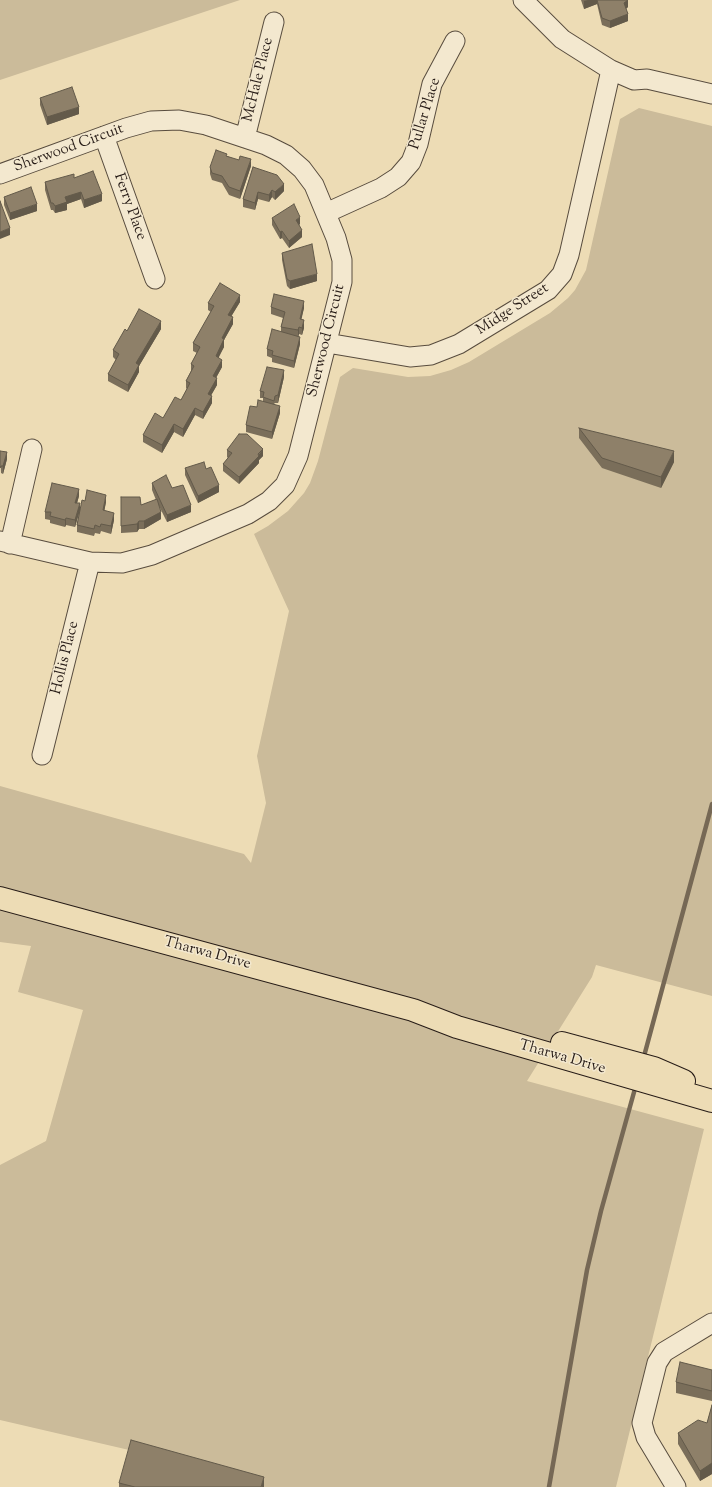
<!DOCTYPE html>
<html>
<head>
<meta charset="utf-8">
<style>
	body { margin:0 }
	canvas { display:block; background:#eddcb5 }
</style>
</head>
<body>
<canvas width="712" height="1487"></canvas>
<script>
const context = document.querySelector('canvas').getContext('2d');
context.lineJoin = 'round';
function fillPath(path, color) {
  context.fillStyle = color;
  context.fill(path, 'evenodd');
}
function shape(rows) {
  const path = new Path2D();
  for (const r of rows) {
    path.moveTo(r[0], r[1]);
    for (let i = 2; i < r.length; i += 2) path.lineTo(r[i], r[i + 1]);
  }
  return path;
}
function trace(path, color, width, dash) {
  context.strokeStyle = color;
  context.lineWidth = width;
  context.lineCap = dash ? 'butt' : 'round';
  context.setLineDash(dash || []);
  context.stroke(path);
}
function drawText(font, color, halo, rows, align = 'center') {
  context.font = font + ' "Sorts Mill Goudy",serif';
  context.lineWidth = 3;
  context.setLineDash([]);
  context.textBaseline = 'middle';
  context.strokeStyle = halo;
  context.fillStyle = color;
  for (const [text, x, y, turn = 0] of rows) {
    context.save();
    context.translate(x, y);
    context.rotate((+turn || 0) * Math.PI / 180);
    context.textAlign = isNaN(turn) ? turn : align;
    if (halo) context.strokeText(text, 0, 0);
    context.fillText(text, 0, 0);
    context.restore();
  }
}
const green = shape([
	[0,0,240,0,0,80],
	[639,108,712,126,712,996,596,965,592,977,527,1081,704,1129,616,1487,264,1487,198,1466,0,1420,0,1165,46,1141,83,1010,18,992,31,946,0,942,0,786,244,854,251,863,266,803,257,756,289,611,254,534,268,526,288,511,304,493,310,483,318,461,340,377,353,368,408,377,430,376,451,370,469,362,550,313,568,298,575,290,586,270,620,119]
]);
const stream = shape([
	[643,1060,712,804],
	[549,1487,587,1270,601,1211,636,1085]
]);
const minor = shape([
	[523,0,562,39,611,70,634,80,647,79,712,94],
	[104,136,155,279],
	[245,138,274,22],
	[0,174,126,128,151,121,179,120,206,125,266,145,286,155,302,169,314,185,336,238,342,260,342,282,298,456,285,485,269,501,248,514,152,555,122,563,90,562,0,541],
	[326,213,381,188,398,177,411,162,418,144,432,84,455,41],
	[327,343,410,357,431,355,459,344,548,290,562,274,569,255,611,70],
	[10,544,32,449],
	[42,755,90,562],
	[676,1487,646,1437,642,1423,657,1363,664,1352,712,1323]
]);
const major = shape([
	[0,898,413,1010,457,1027,712,1101],
	[562,1043,654,1068,684,1081]
]);
const wall = shape([
	[581,0,628,0,628,7,626,9,628,21,610,28,602,25,597,4,584,9],
	[40,98,79,114,47,125,40,105],
	[227,156,251,166,240,199,229,195,222,183,212,180,210,174,210,167],
	[253,167,284,191,275,200,272,197,269,202,258,199,255,210,243,207,243,199],
	[74,178,102,201,84,208,81,199,67,204,67,210,55,213,53,210,51,210,45,190,45,182],
	[4,197,37,211,10,220,4,205],
	[272,218,300,224,299,225,302,237,289,248,282,238,280,239,272,225],
	[282,253,317,281,290,289,287,286,282,260],
	[240,302,231,316,233,324,224,340,224,347,218,357,222,367,216,378,217,385,211,395,212,403,203,419,195,415,183,437,174,432,162,453,143,442,143,435,163,418,181,400,187,389,186,388,186,381,191,371,191,364,197,353,193,351,193,343,211,312,208,310,208,303],
	[271,307,304,308,301,319,304,328,302,335,299,334,298,337,300,344,294,368,272,362,272,358,267,356,267,349,281,332,281,327,283,318,271,314],
	[161,329,139,366,139,372,128,392,108,381,108,374,116,360,113,357,113,350,127,331],
	[284,377,278,403,275,403,274,404,280,413,272,439,246,432,246,425,257,407,263,402,263,398,260,398,260,391],
	[579,428,674,462,661,488,602,468,579,438],
	[227,450,263,456,259,460,259,463,239,484,223,471,223,464,228,458,227,457],
	[0,451,7,459,3,474,1,473],
	[185,468,206,469,219,492,198,503,185,475],
	[152,483,172,488,191,512,167,522,159,506,161,519,144,529,139,529,137,532,121,533,121,497,141,505,156,500,152,490],
	[79,496,77,503,80,509,85,501,106,502,104,511,114,520,111,534,101,531,100,534,95,533,94,536,77,532,77,525,79,513,75,527,66,525,65,527,50,523,50,520,45,519,45,512],
	[712,1370,712,1401,676,1393,676,1382],
	[712,1405,712,1474,700,1481,678,1444,678,1433,707,1423],
	[119,1483,264,1487,119,1487]
]);
const shadedWall = shape([
	[588,0,597,0,597,4,584,9,584,1],
	[628,0,628,7,624,10,624,3],
	[628,14,628,21,610,28,610,21],
	[79,107,79,114,47,125,47,117],
	[251,159,251,166,240,199,240,191],
	[284,184,284,191,275,200,275,192],
	[272,190,272,197,269,202,269,195],
	[81,192,81,199,67,204,67,210,55,213,55,206,65,197],
	[258,192,258,199,255,210,255,203],
	[102,194,102,201,84,208,84,200],
	[37,204,37,211,10,220,10,213],
	[300,217,300,224,296,227,296,220],
	[10,228,10,235,0,239,0,232],
	[302,230,302,237,289,248,289,241],
	[282,231,282,238,280,239,280,232],
	[317,274,317,281,290,289,290,281],
	[240,295,240,302,228,322,228,315],
	[304,301,304,308,300,326,300,319],
	[233,317,233,324,224,340,224,347,216,363,216,356,222,338],
	[304,320,304,328,302,335,302,328],
	[161,321,161,329,139,366,139,372,128,392,128,385,136,363],
	[299,327,299,334,298,338,298,330],
	[300,337,300,344,294,368,294,361],
	[222,360,222,367,213,383,213,376],
	[284,370,284,377,278,403,278,395],
	[217,378,217,385,208,401,208,394],
	[212,396,212,403,203,419,203,412],
	[280,406,280,413,272,439,272,432],
	[195,408,195,415,183,437,183,429],
	[174,424,174,432,162,453,162,445],
	[263,449,263,456,259,460,259,463,239,484,239,477],
	[674,451,674,462,661,488,661,477],
	[7,452,7,459,3,474,3,466],
	[219,485,219,492,198,503,198,496],
	[79,489,79,496,75,510,75,503],
	[106,495,106,502,103,518,103,510],
	[80,503,80,510,75,527,75,520],
	[191,505,191,512,167,522,167,515],
	[161,512,161,519,144,529,144,521],
	[114,513,114,520,111,534,111,526],
	[66,518,66,525,65,527,65,520],
	[139,521,139,529,137,532,137,524],
	[712,1463,712,1474,700,1481,700,1471],
	[264,1477,264,1487,261,1487]
]);
const building = shape([
	[597,0,628,0,624,3,628,14,610,21,602,18,597,0],
	[72,87,79,107,47,117,40,98,72,87],
	[216,150,227,154,226,156,239,160,240,156,251,159,240,191,229,187,222,176,212,173,210,167,216,150],
	[253,167,277,175,284,184,275,192,272,190,269,195,258,192,255,203,243,199,253,167],
	[93,171,102,194,84,200,81,192,65,197,67,202,55,206,53,203,51,203,45,182,74,174,74,178,93,171],
	[31,187,37,204,10,213,4,197,31,187],
	[0,201,10,228,0,232,0,201],
	[294,204,300,217,296,220,302,230,289,241,282,231,280,232,272,218,294,204],
	[312,244,317,274,290,281,287,279,282,253,312,244],
	[220,283,240,295,228,315,233,317,222,338,224,339,216,356,222,360,213,376,217,378,208,394,212,396,203,412,195,408,183,429,174,424,162,445,143,435,155,413,163,418,175,397,181,400,190,383,186,381,194,366,191,364,200,347,193,343,214,306,208,303,220,283],
	[274,294,304,301,300,319,304,320,302,328,299,327,298,330,281,327,285,312,271,307,274,294],
	[139,309,161,321,136,363,139,365,128,385,108,374,119,354,113,350,125,329,127,331,139,309],
	[272,329,300,337,294,361,272,355,273,351,267,349,272,329],
	[267,367,284,370,278,395,275,396,274,401,263,397,264,392,260,391,267,367],
	[258,400,280,406,272,432,246,425,250,406,257,407,258,400],
	[579,428,674,451,661,477,602,458,579,428],
	[239,434,247,434,263,449,258,454,259,456,239,477,223,464,232,453,227,450,239,434],
	[0,451,7,452,3,466,1,466,0,468,0,451],
	[204,462,206,469,211,467,219,485,198,496,185,468,204,462],
	[166,475,172,488,183,485,191,505,167,515,152,483,166,475],
	[52,483,79,489,75,503,80,503,75,520,66,518,65,520,50,516,51,512,45,512,52,483],
	[87,490,106,495,103,510,114,513,111,526,101,524,100,527,95,525,94,529,77,525,82,500,85,501,87,490],
	[121,497,140,497,141,505,157,499,161,512,144,521,139,521,137,524,121,526,121,497],
	[680,1362,712,1370,712,1391,676,1382,680,1362],
	[712,1405,712,1463,700,1471,678,1433,698,1420,707,1423,712,1405],
	[131,1440,264,1477,261,1487,135,1487,119,1483,131,1440]
]);
const streetNames = [
	["McHale Place",259,80,-76],
	["Pullar Place",426,114,-73],
	["Sherwood Circuit",69,149,-20],
	["Ferry Place",129,207,70],
	["Midge Street",513,310,-33],
	["Sherwood Circuit",327,341,-76],
	["Hollis Place",66,658,-76],
	["Tharwa Drive",207,954,15],
	["Tharwa Drive",562,1058,16]
];
fillPath(green, '#cbbb9a');
trace(stream, '#766855', 4.5);
trace(minor, '#584c3e', 21);
trace(major, '#271c17', 24);
trace(minor, '#f3e8cf', 19);
trace(major, '#eddcb5', 22);
fillPath(wall, '#7a6e5a');
fillPath(shadedWall, '#635a4a');
fillPath(building, '#8e8069');
trace(building, '#635a4a', 1);
drawText('15px', '#271c17', '#f3e8cf', streetNames);
</script>
</body>
</html>
